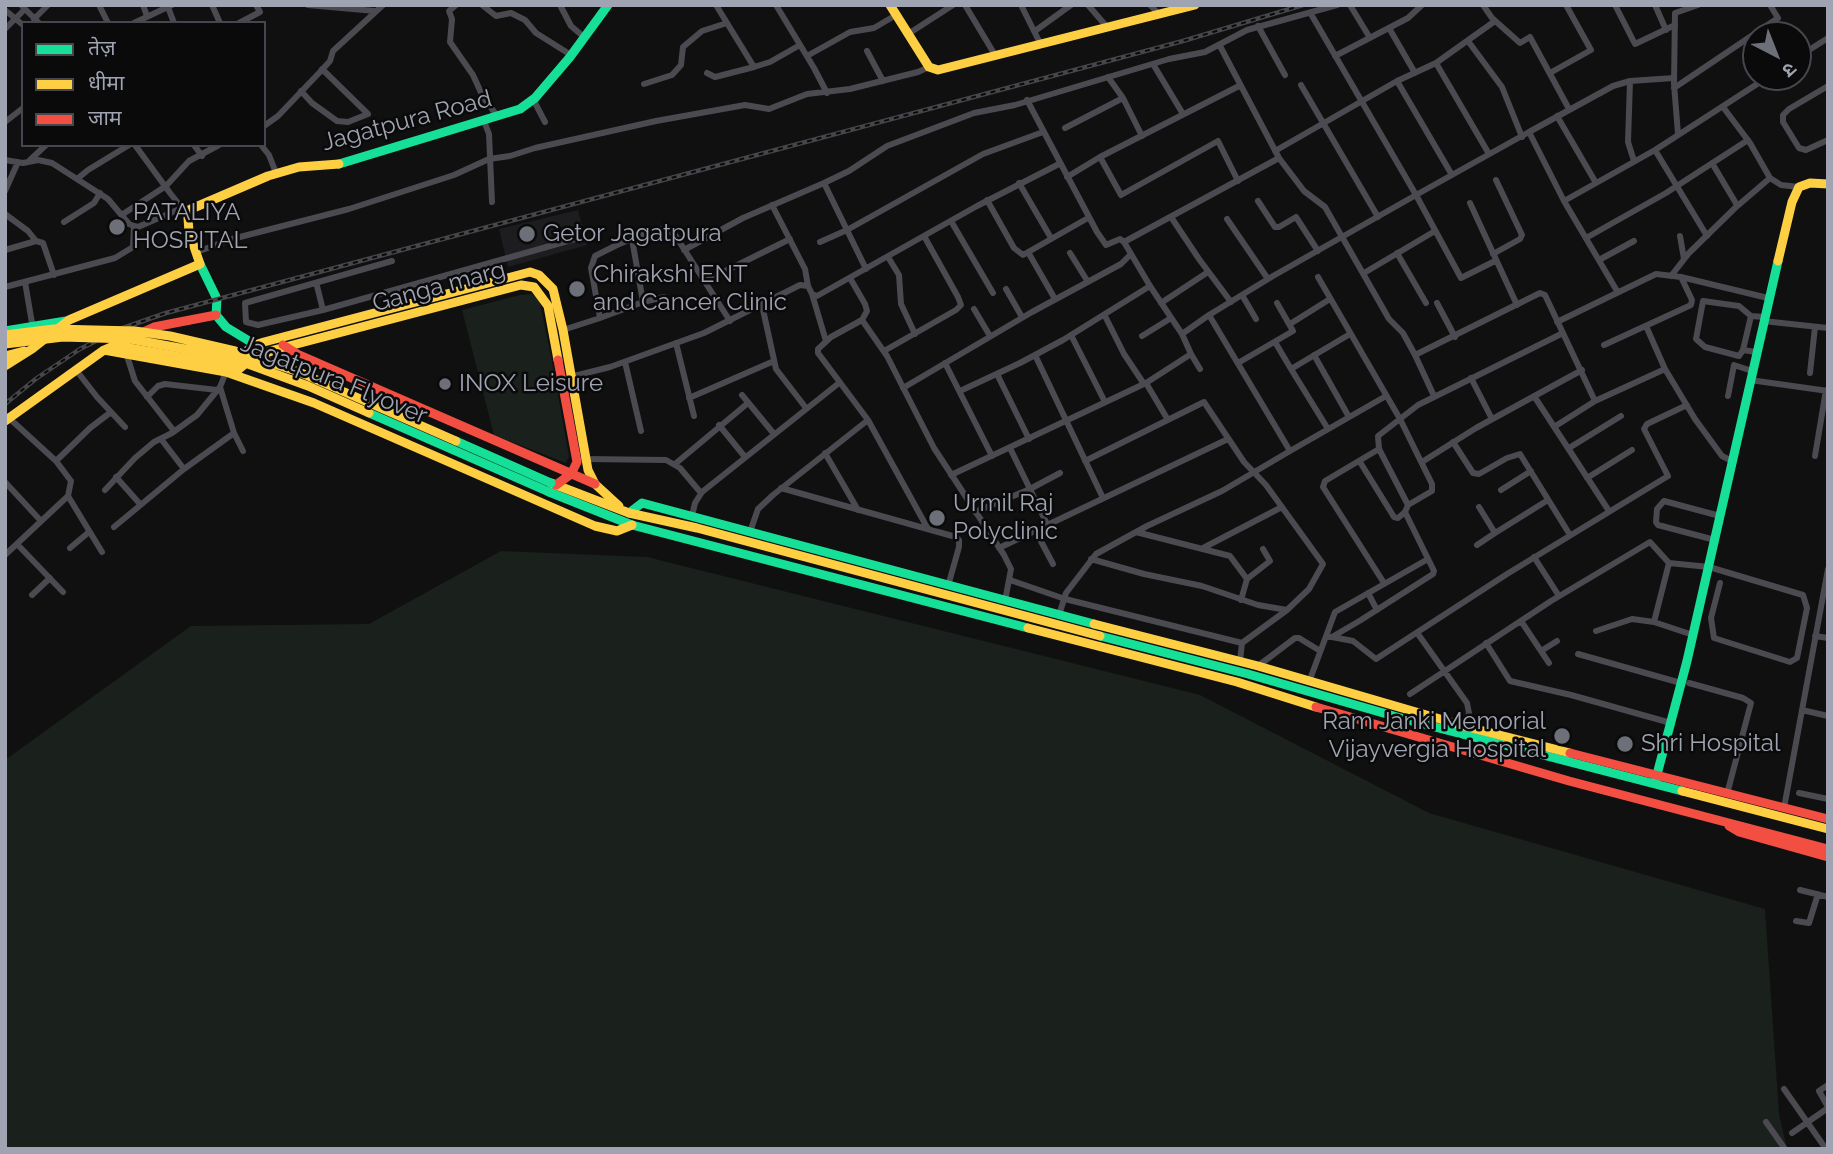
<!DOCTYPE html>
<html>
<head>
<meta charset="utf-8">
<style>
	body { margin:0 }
	#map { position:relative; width:1833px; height:1154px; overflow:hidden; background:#101010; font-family:Raleway,"Noto Sans Devanagari",sans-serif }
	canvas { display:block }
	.frame { position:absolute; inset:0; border:7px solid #a0a3b2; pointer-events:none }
	.legend { position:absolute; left:21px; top:21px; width:245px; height:126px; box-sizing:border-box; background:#0a0a0b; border:2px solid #46474e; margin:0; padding:9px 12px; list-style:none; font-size:21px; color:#a0a3b2 }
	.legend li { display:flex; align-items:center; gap:14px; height:35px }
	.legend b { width:35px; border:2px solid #46474e }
	.north { position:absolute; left:1742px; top:21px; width:70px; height:70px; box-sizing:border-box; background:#0a0a0b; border:2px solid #46474e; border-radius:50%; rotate:138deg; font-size:19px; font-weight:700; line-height:28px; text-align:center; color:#a0a3b2 }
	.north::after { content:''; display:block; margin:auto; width:24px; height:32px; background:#6e7079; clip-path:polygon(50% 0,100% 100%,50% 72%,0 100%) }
</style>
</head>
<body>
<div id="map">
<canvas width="1833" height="1154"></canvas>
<div class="frame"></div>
<ul class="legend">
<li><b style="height:9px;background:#16e098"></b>तेज़</li>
<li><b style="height:9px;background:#ffcf43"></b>धीमा</li>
<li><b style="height:9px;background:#f24e42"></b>जाम</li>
</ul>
<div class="north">उ</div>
</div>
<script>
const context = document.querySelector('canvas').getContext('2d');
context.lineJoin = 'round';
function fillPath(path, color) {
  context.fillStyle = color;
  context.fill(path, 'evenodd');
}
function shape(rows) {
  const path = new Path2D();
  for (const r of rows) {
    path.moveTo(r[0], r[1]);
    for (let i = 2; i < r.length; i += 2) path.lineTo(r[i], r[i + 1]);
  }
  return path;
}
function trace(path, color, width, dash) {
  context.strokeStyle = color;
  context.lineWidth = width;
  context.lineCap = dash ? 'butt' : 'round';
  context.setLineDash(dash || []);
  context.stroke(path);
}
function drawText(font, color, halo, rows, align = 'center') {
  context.font = font + ' Raleway,sans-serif';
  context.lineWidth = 5;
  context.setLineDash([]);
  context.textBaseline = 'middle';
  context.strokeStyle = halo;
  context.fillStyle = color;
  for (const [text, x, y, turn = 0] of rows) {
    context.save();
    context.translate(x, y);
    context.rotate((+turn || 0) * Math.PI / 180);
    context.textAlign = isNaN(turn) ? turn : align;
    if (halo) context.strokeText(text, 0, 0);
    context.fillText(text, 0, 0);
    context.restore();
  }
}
const built = shape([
	[578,210,587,245,508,267,499,229]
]);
const green = shape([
	[532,294,539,299,551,356,569,456,566,463,494,435,462,310,520,295],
	[501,551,647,557,1200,695,1429,813,1765,909,1779,1114,1787,1149,5,1149,5,760,191,626,369,624]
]);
const street = shape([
	[21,5,39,23],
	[99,5,108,23],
	[143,5,147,16],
	[212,5,220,23],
	[308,5,375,11],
	[456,5,449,11,452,19,450,42,473,75,483,97,498,117],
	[482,5,496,16,511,13,525,20,536,33,571,55],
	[560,5,571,26,584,37],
	[716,5,754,67],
	[776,5,814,68,827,93],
	[965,5,995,55],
	[1021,5,1041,45],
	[1088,5,1107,27],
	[1150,5,1160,15],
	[1350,5,1370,38],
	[1483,5,1492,18,1520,43,1530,37,1569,109],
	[1615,5,1635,44,1675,25],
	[1655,5,1666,30],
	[168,7,174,23],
	[5,10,23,25],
	[34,19,48,5],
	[134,23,172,5],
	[239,23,260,12,256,5],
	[1258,26,1285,75],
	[1389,28,1415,73],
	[5,29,24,10],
	[1035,31,1071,5],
	[908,34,953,5],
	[1468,41,1502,87,1522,137],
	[1220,46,1279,158,1304,191,1325,207,1389,319,1403,333,1415,355],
	[867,51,883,81],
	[807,56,850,32,874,28,896,15],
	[1335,56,1408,18,1422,5],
	[1798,57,1828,38],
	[1436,63,1489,154],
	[1153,64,1183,114],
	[707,73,715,77,754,67,770,62,800,45],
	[1550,73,1591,50,1566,5],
	[1108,77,1123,98],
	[1397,81,1436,63,1495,21],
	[644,84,672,75,681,65,683,47,702,31,727,23],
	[1301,85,1378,217],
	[1828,86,1789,109,1783,115,1783,122,1799,148,1806,150,1828,140],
	[1674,88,1778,18,1770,5],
	[301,91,312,103,337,121,348,122,368,114,322,69],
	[533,99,545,122],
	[1723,107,1750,143,1770,178,1781,185,1799,187],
	[1557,116,1596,183],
	[484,121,489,134,492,202],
	[5,122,23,108],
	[264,126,278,116,319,73,330,61,333,51,383,5],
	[1065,128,1123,98,1142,136],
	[1678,134,1674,84,1675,13,1698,5],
	[135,145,170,193,182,208,186,208],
	[194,145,202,156],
	[261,145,269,155,276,173],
	[1655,150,1707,236],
	[1275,151,1397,81,1452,175],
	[1100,157,1239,86],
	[5,160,23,163,38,160,52,163,108,199,129,224,134,226,138,227,182,208],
	[30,160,46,145],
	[1634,161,1628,142,1630,81,1674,78],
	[1712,163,1737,205],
	[1067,177,1100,157,1121,195,1218,141,1238,181],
	[77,179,88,170,129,145],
	[824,183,849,171,887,146,974,113,1015,105,1169,59,1205,52,1247,30,1337,5],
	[1019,183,1051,238],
	[5,191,18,162],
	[987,200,1014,248,1023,255,1088,218],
	[1258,201,1275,227,1279,227,1296,217,1318,251],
	[1564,201,1655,150,1768,77],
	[1470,203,1517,305],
	[772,205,805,269,808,286],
	[5,214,28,231,36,241],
	[123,214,166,186,189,161,219,145],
	[1171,217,1199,259,1231,302],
	[1227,219,1268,279],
	[951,221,993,293],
	[64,222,94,203,100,193],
	[1680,236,1684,259],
	[1586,238,1666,193,1748,140],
	[632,239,643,302,600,318,591,268,595,256,617,245,655,229,668,230,675,235,730,321],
	[820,242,847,230,983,154,1043,132],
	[1124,242,1279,158],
	[5,250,36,241,43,243,54,275],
	[202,250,232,239,349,209,454,175,489,159,510,156,535,148,656,121,745,105,769,109,807,94,850,89,918,72,929,67],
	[684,250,743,218,824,183,866,269],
	[1028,252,1055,299],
	[1070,253,1088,282],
	[1397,253,1426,303],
	[1493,254,1520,239,1522,235,1496,180],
	[888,257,899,275,901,304,915,334],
	[1599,260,1634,241],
	[392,261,245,303,246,322,258,325,323,310,575,239],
	[1495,261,1461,278,1416,195,1529,132],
	[1364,273,1435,231],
	[1671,276,1689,253,1735,208,1770,178],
	[1318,277,1400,419,1432,484,1432,491,1408,505,1405,512,1398,518,1394,517,1360,462],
	[850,278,865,304,867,311,862,320],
	[705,281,790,239],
	[25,282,33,329],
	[317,286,323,310],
	[5,287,115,258,133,247,134,226],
	[1006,289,1022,317],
	[1617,291,1564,201,1529,132,1613,86,1630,81],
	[812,294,826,341],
	[1242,295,1256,319],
	[643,302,664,297],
	[1161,303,1208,272],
	[1437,303,1455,337],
	[762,305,776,369,806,408],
	[974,309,990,336],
	[1209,315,1273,276,1416,195,1311,14],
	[1105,316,1124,354,1144,384],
	[1751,316,1743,350,1756,352],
	[1763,321,1828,328],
	[1557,322,1656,274,1681,277,1768,298],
	[1290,324,1330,299],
	[1646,326,1665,369,1695,419,1722,456,1732,461],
	[563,330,600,318],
	[1182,334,1209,315,1290,451,1386,396],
	[1071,335,1105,402],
	[1142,336,1171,318],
	[1275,342,1291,369,1350,334],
	[676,343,694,416],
	[1604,345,1691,305,1692,300,1681,277],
	[1743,350,1739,356,1705,347,1696,339,1703,301,1739,306,1751,316,1764,317],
	[884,351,956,310,961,305,958,297,924,236],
	[1191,354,1200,369],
	[1035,355,1103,498],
	[1314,355,1349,417],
	[127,356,135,381,174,431],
	[625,362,641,431],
	[945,363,992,456],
	[1238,363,1293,331,1277,303],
	[1291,369,1328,429],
	[76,370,97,397,125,427],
	[1810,373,1815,327],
	[997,374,1029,439],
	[570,377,610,367,704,333,800,285,808,286,812,294,817,296,977,206,1059,164],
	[1471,378,1492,419],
	[1750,380,1828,391],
	[1146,383,1168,420],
	[903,388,1032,312,1121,264,1131,254],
	[960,391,1020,363,1063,340,1150,286],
	[742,395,774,434],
	[1434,396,1415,355,1540,293,1545,295,1595,401],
	[1534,396,1609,511],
	[1728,396,1734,365,1752,371],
	[147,397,158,386,165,384,217,390],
	[689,398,774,361],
	[9,418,56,461,71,481,68,496],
	[719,425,745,457],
	[1554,427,1595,401,1665,369],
	[234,433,243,451],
	[161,439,184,469],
	[1453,442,1473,473,1479,474,1507,458,1520,454,1570,535],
	[1010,448,1047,524],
	[1569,448,1621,416],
	[1379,449,1325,481,1323,487,1384,583],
	[825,453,858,510],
	[1815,456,1826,390],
	[584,459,666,460,680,468,701,493],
	[56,461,90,428,111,412],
	[1085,461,1204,402,1244,462,1266,485,1323,564,1309,589,1287,610,1242,643,1240,661],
	[1422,462,1476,428,1582,370],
	[675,464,748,403],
	[951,475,1146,383,1191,354,1182,334,1150,286,1124,242,1120,239,1106,245,1097,232,1027,100],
	[116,477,140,504],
	[1587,478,1632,450],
	[5,482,41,521],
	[781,488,956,537,959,540,959,547,948,586],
	[105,490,135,458,154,442,172,433,197,415,220,387,226,372],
	[1501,490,1531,471],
	[1408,505,1379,449,1378,436,1418,405,1563,333],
	[1479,507,1495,533,1548,500],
	[975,512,1030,489,1060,473],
	[692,516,695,503,702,492,839,383],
	[114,527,184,469,234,433,220,387],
	[928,529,868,420,818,353,818,349,831,337,862,320,887,356,934,448,1004,555,1011,569,1005,601],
	[1035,530,1053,564],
	[750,532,758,509,773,495,868,420],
	[1136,532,1230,556,1247,579,1241,600],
	[1715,540,1658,525,1656,522,1657,509,1664,501,1720,516],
	[17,544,63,592],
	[1477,545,1495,533],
	[70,548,89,532],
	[999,548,1228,439],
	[1203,548,1280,508],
	[5,555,68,496,102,552],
	[1534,557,1559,596],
	[1091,559,1144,574,1202,586,1258,605,1287,610],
	[1247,579,1270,561,1263,549],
	[1010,580,1065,599,1242,643],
	[1368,593,1377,610],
	[32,595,50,578],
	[1059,615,1066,593,1096,554,1147,526,1222,491,1290,451],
	[1521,621,1549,663],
	[1654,622,1669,563],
	[1596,631,1632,619,1654,622,1693,635],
	[1418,634,1467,703,1469,713,1464,726],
	[1815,636,1828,638],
	[1328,637,1332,637,1361,620,1433,574,1434,571,1405,512],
	[1332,637,1353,641,1376,659,1507,574,1668,476,1644,429,1647,424,1687,405],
	[1486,643,1510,681,1571,695,1671,723],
	[1541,651,1557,641],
	[1578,654,1681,683],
	[1258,666,1295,638,1299,638,1317,649],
	[1309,682,1335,612,1428,559],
	[1689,683,1743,698,1751,703,1727,794],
	[1410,694,1551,601,1650,542,1669,563,1709,567,1803,595,1807,608,1797,658,1790,662,1714,638,1711,618,1720,583],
	[1802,710,1828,716],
	[1799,793,1828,799],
	[1784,808,1828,569],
	[1800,890,1828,897],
	[1796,921,1809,923,1818,894],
	[1828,1085,1819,1091,1828,1107],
	[1784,1089,1826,1149],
	[1766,1122,1785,1149],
	[1792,1133,1828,1108]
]);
const fast = shape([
	[339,164,520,109,535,98,570,57,608,5],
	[200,264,217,299,216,315],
	[216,315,226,327,259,347],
	[5,331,66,321],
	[549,492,632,525,1028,628],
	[629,513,642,503,1094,624],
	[1100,636,1248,674,1404,719,1682,791],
	[1655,782,1687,661,1778,261]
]);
const slow = shape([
	[890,5,929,67,938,70,1195,5],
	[1778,261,1792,202,1799,187,1810,183,1828,184],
	[104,350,226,372,314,403,595,526,617,531,632,525],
	[112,350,129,348,233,366],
	[5,356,24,351],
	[5,366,32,349,69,320,200,264,189,232,188,218,191,209,268,176,299,167,339,164],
	[226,372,229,364,255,345,264,342,530,272,539,275,553,289,563,330,588,470,595,484,619,506],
	[233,374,251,359,274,350,521,285,534,287,548,306,558,360],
	[5,421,104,350,129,339],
	[551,483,629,513,697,528,1100,636],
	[1094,624,1258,666,1464,726,1570,753],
	[1028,628,1237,682,1316,707],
	[1682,791,1828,829]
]);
const jam = shape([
	[141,333,154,327,216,315],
	[283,345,299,355,595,484],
	[556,485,571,474,577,462,558,360],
	[1316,707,1569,781,1828,849],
	[1570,753,1828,819],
	[1729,826,1739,832,1828,857]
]);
const rail = shape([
	[5,404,37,378,80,349,120,329,166,313,1183,41,1303,5]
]);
const fastBridge = shape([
	[369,413,549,492],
	[456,441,551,483]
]);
const slowBridge = shape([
	[5,335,54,329,135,331,170,336,235,351,299,372,456,441],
	[5,344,63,337,130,339,229,357,308,386,369,413]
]);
const markers = [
	[117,227,9,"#6e7079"],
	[527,234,9,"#6e7079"],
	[577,289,9,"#6e7079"],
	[445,384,7,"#6e7079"],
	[937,518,9,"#6e7079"],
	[1562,736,9,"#6e7079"],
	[1625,744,9,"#6e7079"]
];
const streetNames = [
	["Jagatpura Road",407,121,-15],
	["Ganga marg",439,287,-15],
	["Jagatpura Flyover",334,380,22]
];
const poiNames = [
	["PATALIYA",133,213],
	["HOSPITAL",133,241],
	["Getor Jagatpura",543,234],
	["Chirakshi ENT",593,275],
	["and Cancer Clinic",593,303],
	["INOX Leisure",459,384],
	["Urmil Raj",953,504],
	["Polyclinic",953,532],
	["Ram Janki Memorial",1546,722,"right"],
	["Vijayvergia Hospital",1546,750,"right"],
	["Shri Hospital",1641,744]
];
fillPath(built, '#1d1d1f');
fillPath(green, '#1a201b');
trace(street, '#4a4a50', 6);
trace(fast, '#16e098', 9);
trace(slow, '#ffcf43', 9);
trace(jam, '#f24e42', 9);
trace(rail, '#454649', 4.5);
trace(rail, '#0a0a0b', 2, [5]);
trace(fastBridge, '#16e098', 9);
trace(slowBridge, '#ffcf43', 9);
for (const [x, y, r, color] of markers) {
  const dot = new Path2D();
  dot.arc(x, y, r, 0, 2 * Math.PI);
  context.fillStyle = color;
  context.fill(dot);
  trace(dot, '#0a0a0b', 2.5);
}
drawText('24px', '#a0a3b2', '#0a0a0b', streetNames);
drawText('24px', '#a0a3b2', '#0a0a0b', poiNames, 'left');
</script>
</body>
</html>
